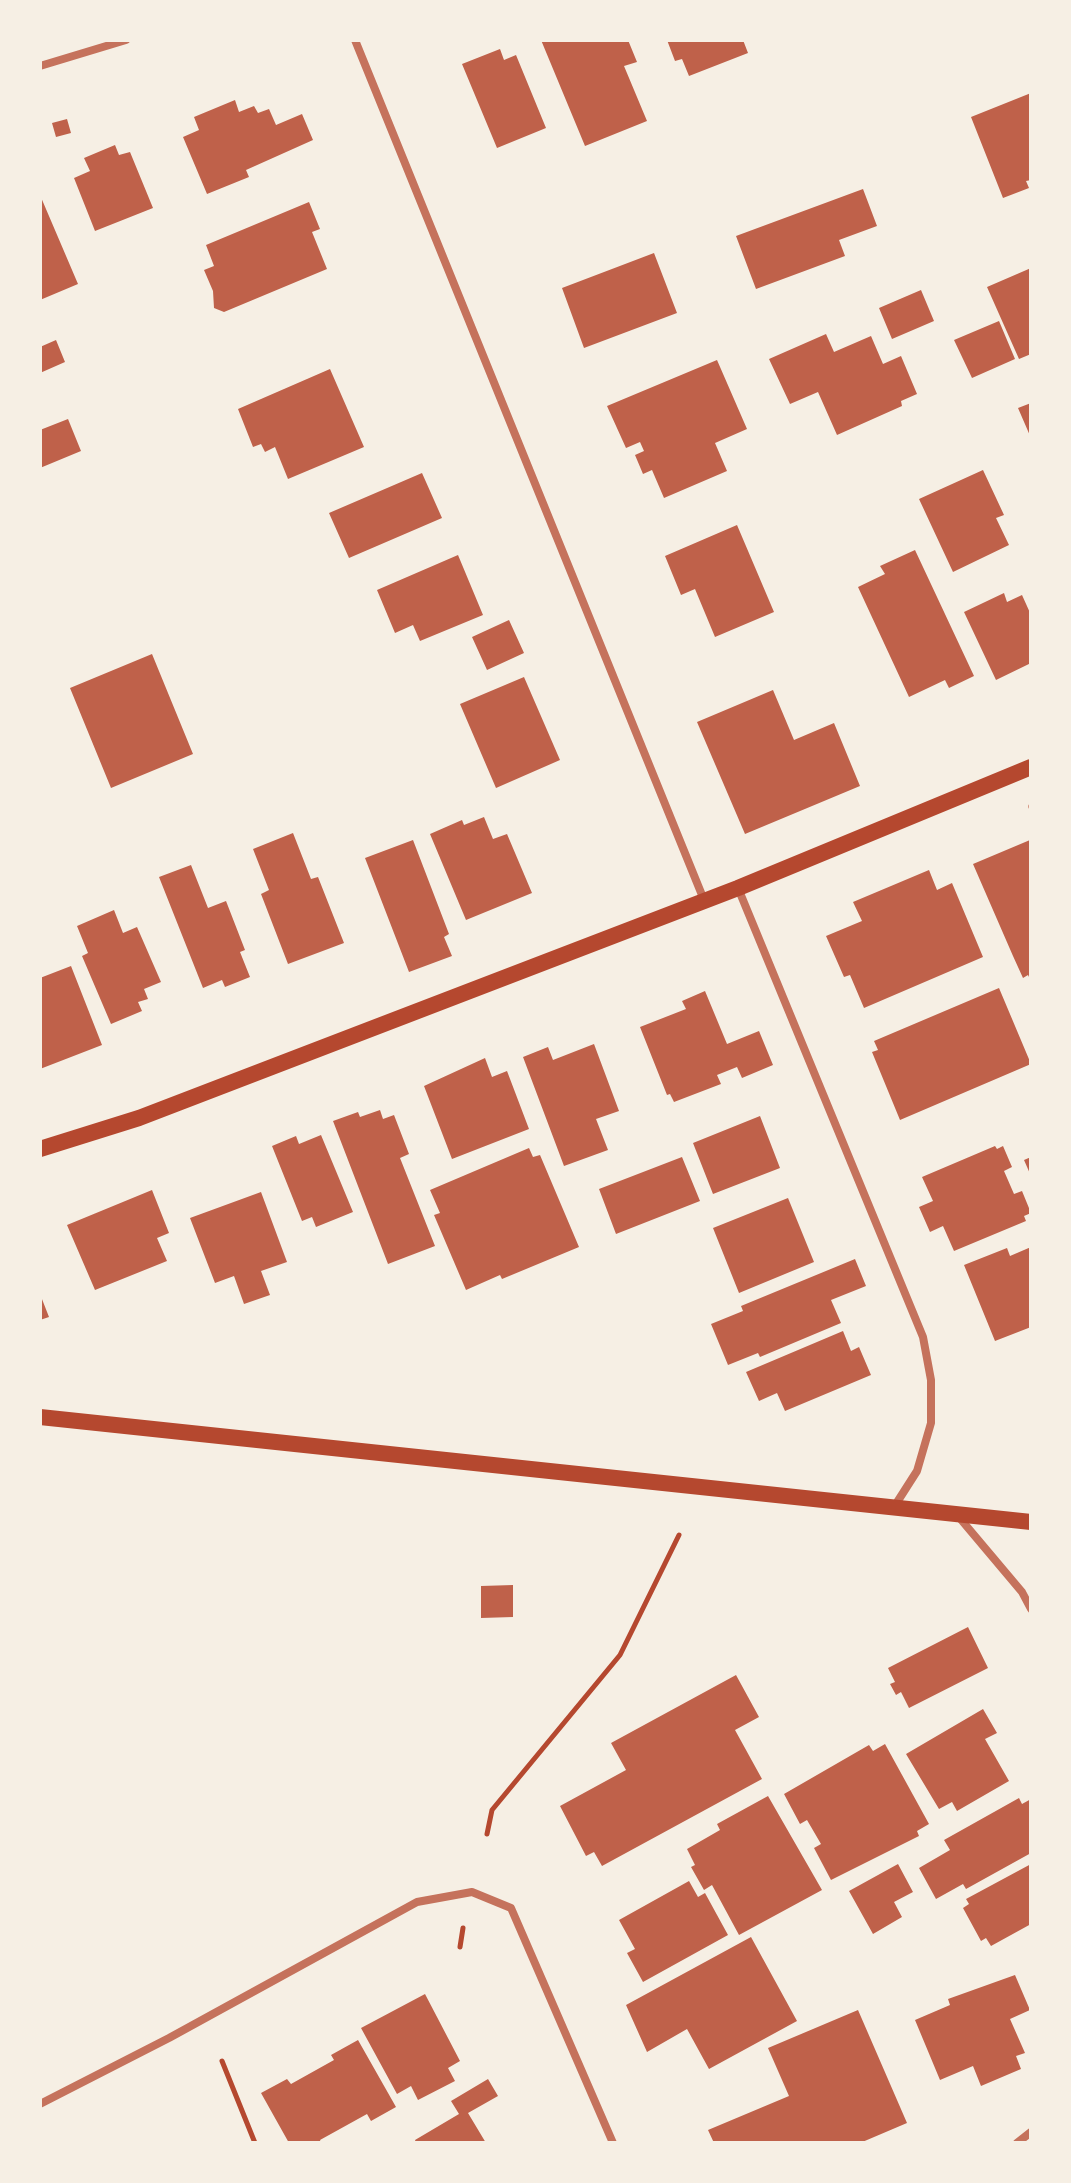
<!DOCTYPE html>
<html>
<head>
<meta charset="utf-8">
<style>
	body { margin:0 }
	#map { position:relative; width:1071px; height:2183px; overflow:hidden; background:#f6efe4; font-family:"Titillium Web",sans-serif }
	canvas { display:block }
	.frame { position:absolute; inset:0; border:42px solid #f6efe4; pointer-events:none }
</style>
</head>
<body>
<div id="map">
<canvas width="1071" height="2183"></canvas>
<div class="frame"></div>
</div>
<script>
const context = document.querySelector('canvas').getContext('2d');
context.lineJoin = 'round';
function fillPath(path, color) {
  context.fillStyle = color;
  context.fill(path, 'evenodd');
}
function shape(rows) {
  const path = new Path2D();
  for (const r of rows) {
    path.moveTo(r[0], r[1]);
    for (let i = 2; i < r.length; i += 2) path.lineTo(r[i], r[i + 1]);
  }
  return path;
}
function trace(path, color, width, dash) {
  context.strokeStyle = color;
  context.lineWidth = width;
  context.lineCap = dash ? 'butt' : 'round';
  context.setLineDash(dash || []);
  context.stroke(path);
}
const building = shape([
	[541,40,628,40,637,62,624,66,647,121,585,146],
	[667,40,743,40,748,53,689,76,682,59,675,61],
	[500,49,504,60,516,55,546,128,497,148,462,64],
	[1031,93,1031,180,1026,181,1029,188,1003,198,971,117],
	[235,100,239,112,254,106,258,113,269,109,276,125,302,114,313,140,246,170,249,177,207,194,183,137,199,130,194,117],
	[67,119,71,133,56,137,52,123],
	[115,145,119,155,130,152,153,208,95,231,74,178,90,171,84,158],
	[863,189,877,226,839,240,845,256,756,289,736,236],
	[40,195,78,284,40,300],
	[309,202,320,229,312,232,327,269,224,312,214,308,213,291,204,270,214,266,206,245],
	[654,253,677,313,584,348,562,288],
	[1031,268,1031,354,1019,359,987,287],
	[921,290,934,321,892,339,879,308],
	[999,321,1015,359,972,378,954,340],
	[826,334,834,352,871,336,883,364,901,356,917,394,901,401,902,406,837,435,818,392,790,404,769,359],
	[56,340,65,362,40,373,40,347],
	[717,360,747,429,715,443,727,471,664,498,652,470,643,474,635,455,644,451,640,442,626,448,607,406],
	[330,369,364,447,288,479,275,447,265,452,261,444,253,447,238,409],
	[1031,403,1031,438,1018,408],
	[68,419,81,451,40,468,40,430],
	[983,470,1004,515,996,518,1009,545,953,572,919,499],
	[422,473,442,518,349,558,329,513],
	[737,525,774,612,715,637,695,589,681,595,665,556],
	[915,550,974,676,949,688,945,680,909,697,858,587,885,574,880,566],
	[458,555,483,615,420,641,413,625,395,633,377,590],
	[1004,593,1007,602,1022,595,1031,615,1031,663,996,680,964,612],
	[509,620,524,653,487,670,472,637],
	[152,654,193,754,111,788,70,688],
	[524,677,560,760,496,788,460,704],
	[773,690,794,740,834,723,860,786,745,834,697,722],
	[484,817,493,839,507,834,532,893,466,920,430,834,462,820,464,825],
	[293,833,311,879,318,877,344,943,288,964,261,894,269,890,253,849],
	[413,840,449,934,444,937,452,956,409,972,365,858],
	[1030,840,1031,843,1031,981,1028,975,1023,978,1013,956,973,864],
	[191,865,208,908,226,901,245,950,240,952,250,977,225,987,222,980,203,988,159,877],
	[929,870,937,890,952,883,983,957,864,1008,850,975,844,977,826,936,862,921,853,902],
	[114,910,123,933,137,927,161,982,144,989,148,999,138,1002,142,1011,111,1024,82,956,88,953,77,926],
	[71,966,102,1045,40,1069,40,978],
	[999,988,1031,1064,900,1120,872,1052,878,1050,874,1041],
	[705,991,727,1044,759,1031,773,1065,742,1078,737,1067,717,1075,721,1084,674,1102,670,1094,667,1095,640,1027,686,1009,682,1001],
	[594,1044,619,1111,596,1119,608,1150,564,1166,523,1057,548,1047,553,1060],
	[485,1058,492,1077,507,1071,529,1129,452,1159,424,1086],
	[380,1110,383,1119,394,1115,409,1154,400,1158,435,1246,388,1264,333,1121,358,1112,360,1117],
	[760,1116,780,1168,713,1194,693,1143],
	[321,1135,353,1212,316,1227,312,1217,302,1221,272,1146,296,1136,299,1144],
	[995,1146,997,1149,1003,1146,1012,1167,1004,1171,1014,1194,1022,1191,1031,1213,1024,1216,1026,1221,954,1251,943,1226,930,1232,919,1207,933,1201,922,1177],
	[529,1148,533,1157,540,1155,579,1247,502,1279,500,1275,466,1290,434,1215,440,1213,430,1190],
	[682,1157,700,1201,616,1234,599,1189],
	[1031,1157,1031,1176,1024,1160],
	[152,1190,169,1233,157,1238,167,1261,95,1290,67,1225],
	[261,1192,287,1262,261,1271,270,1295,244,1304,234,1276,215,1283,190,1218],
	[788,1198,814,1262,739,1293,713,1228],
	[1031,1247,1031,1327,995,1341,964,1265,1007,1248,1010,1256],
	[855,1259,866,1286,831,1300,841,1323,760,1357,758,1353,728,1365,711,1324,743,1311,741,1306],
	[40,1294,49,1317,40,1320],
	[843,1331,851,1351,859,1347,871,1375,785,1411,777,1393,759,1401,746,1372],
	[513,1585,513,1617,481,1618,481,1586],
	[968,1627,988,1668,909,1708,901,1692,896,1695,890,1684,895,1682,888,1668],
	[736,1675,759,1717,735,1730,762,1779,602,1866,594,1852,586,1856,560,1806,626,1770,611,1743],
	[983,1709,997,1733,985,1739,1009,1781,957,1811,952,1802,939,1809,906,1754],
	[885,1744,929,1824,917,1831,919,1836,831,1880,814,1848,821,1844,807,1820,800,1824,784,1794,869,1745,873,1751],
	[768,1796,822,1890,739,1935,712,1885,704,1890,691,1867,695,1865,687,1849,720,1830,717,1824],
	[1019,1798,1022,1804,1031,1799,1031,1853,966,1889,963,1884,936,1899,919,1868,950,1850,944,1840],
	[898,1864,913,1892,894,1902,902,1917,873,1934,849,1891],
	[1031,1864,1031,1924,991,1946,986,1938,981,1941,963,1908,969,1904,966,1899],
	[689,1881,698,1897,705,1893,728,1935,643,1982,627,1953,635,1949,619,1920],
	[751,1937,797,2021,709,2069,687,2029,647,2052,626,2005],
	[1015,1975,1030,2010,1010,2019,1025,2053,1016,2056,1021,2069,981,2086,973,2066,940,2080,915,2020,950,2005,948,1999],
	[425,1994,460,2061,448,2068,455,2081,418,2100,411,2086,397,2094,361,2028],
	[858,2010,907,2123,860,2143,714,2143,708,2130,789,2096,768,2048],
	[358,2040,396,2107,371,2121,367,2114,320,2140,321,2143,289,2143,261,2093,287,2079,291,2084,334,2060,331,2055],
	[488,2079,498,2096,468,2113,486,2143,416,2143,415,2140,459,2114,451,2101]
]);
const path = shape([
	[1031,806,1031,807],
	[487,1834,492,1810,620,1655,679,1535],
	[460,1947,463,1928],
	[222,2061,255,2143]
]);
const minor = shape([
	[355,40,704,900],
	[40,66,126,40],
	[738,888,923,1337,931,1380,931,1423,917,1471,894,1507],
	[958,1516,1022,1592,1031,1609],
	[40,2104,169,2038,417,1902,472,1892,511,1908,613,2143],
	[1017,2143,1031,2132]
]);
const secondary = shape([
	[40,1149,139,1118,738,888,1031,767],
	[40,1417,1031,1522]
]);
fillPath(building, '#bf614a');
trace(path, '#b5482f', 5);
trace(minor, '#c5725c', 8);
trace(secondary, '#b5482f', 16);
</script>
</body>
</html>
